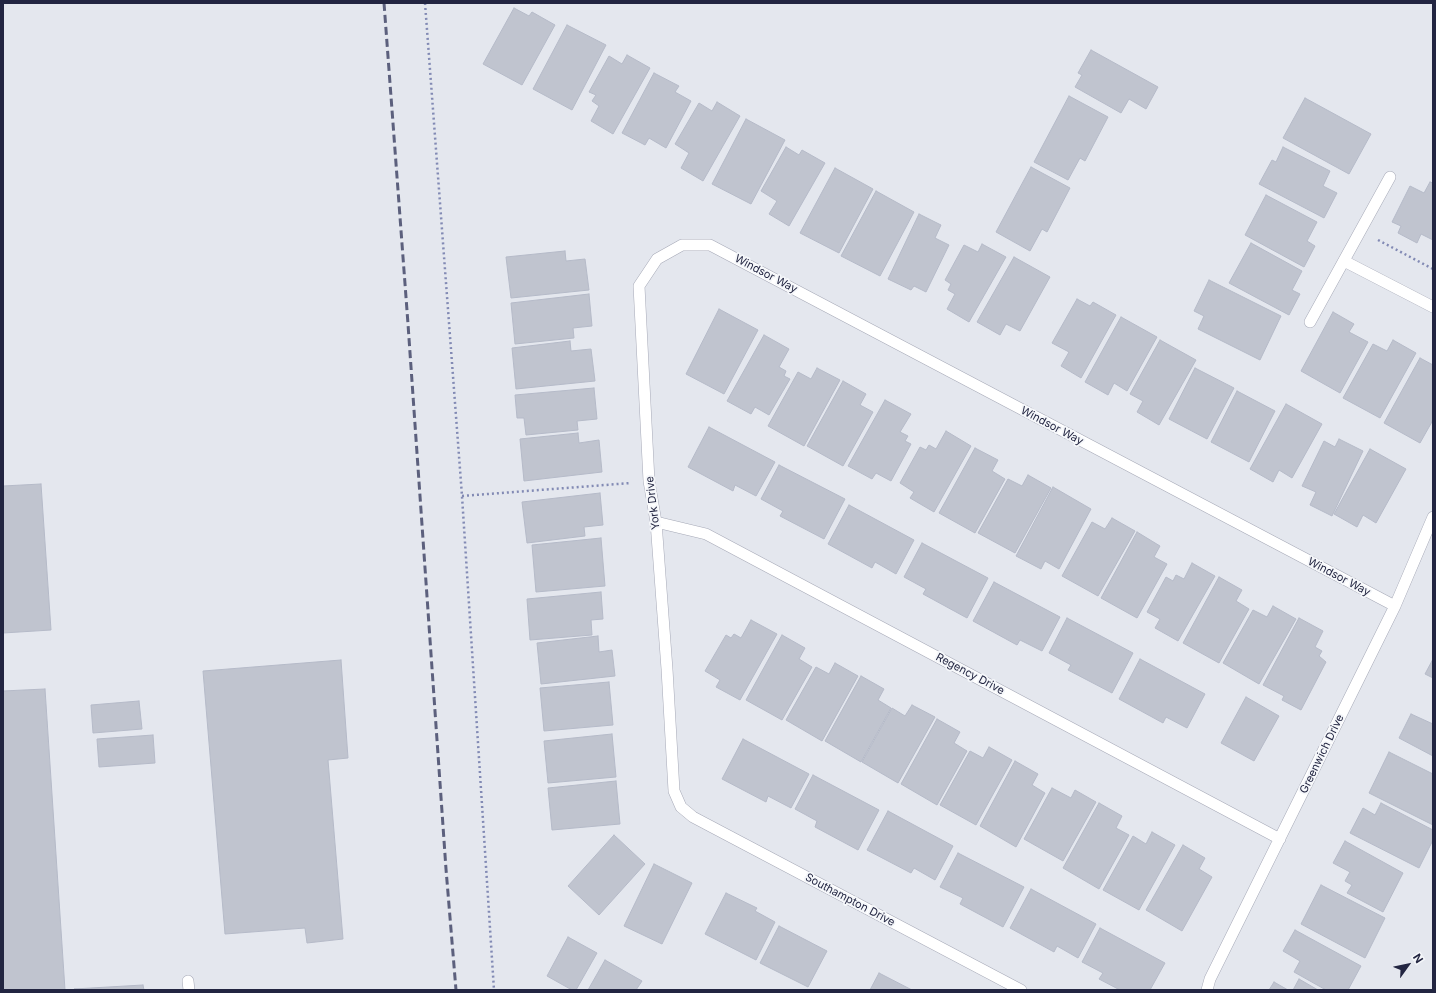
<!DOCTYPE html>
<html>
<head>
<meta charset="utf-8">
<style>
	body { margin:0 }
	#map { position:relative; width:1436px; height:993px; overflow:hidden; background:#e4e7ee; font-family:Inter,sans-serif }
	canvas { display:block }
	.frame { position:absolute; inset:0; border:4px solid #222541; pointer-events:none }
	.north { position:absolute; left:1388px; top:945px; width:40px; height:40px; -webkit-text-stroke:3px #f5f7fa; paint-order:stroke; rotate:57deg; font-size:11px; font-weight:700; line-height:16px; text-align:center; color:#222541 }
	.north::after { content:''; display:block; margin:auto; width:14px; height:18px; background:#222541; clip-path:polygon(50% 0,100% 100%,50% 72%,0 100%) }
</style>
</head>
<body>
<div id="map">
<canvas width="1436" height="993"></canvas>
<div class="frame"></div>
<div class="north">N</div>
</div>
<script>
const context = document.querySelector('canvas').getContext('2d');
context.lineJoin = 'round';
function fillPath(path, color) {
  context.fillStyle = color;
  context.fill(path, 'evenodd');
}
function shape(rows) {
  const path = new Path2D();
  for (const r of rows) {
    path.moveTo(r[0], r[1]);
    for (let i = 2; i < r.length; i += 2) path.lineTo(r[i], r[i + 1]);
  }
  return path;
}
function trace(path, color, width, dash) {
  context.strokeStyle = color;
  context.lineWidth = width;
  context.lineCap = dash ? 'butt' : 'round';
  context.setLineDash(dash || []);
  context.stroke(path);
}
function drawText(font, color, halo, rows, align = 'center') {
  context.font = font + ' Inter,sans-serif';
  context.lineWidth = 3.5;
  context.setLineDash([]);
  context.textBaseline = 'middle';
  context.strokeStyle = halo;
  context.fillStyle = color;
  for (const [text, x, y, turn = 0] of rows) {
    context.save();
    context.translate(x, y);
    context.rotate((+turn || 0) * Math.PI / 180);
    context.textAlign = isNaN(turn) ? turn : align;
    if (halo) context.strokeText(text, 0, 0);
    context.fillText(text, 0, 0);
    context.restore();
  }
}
const building = shape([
	[514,8,529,16,532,12,555,25,522,85,483,64,514,8],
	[567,25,606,45,572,110,533,89,567,25],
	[1091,50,1158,87,1146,109,1129,99,1121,113,1075,87,1082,75,1078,73,1091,50],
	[627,55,650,68,613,134,591,121,599,106,592,101,596,95,589,92,609,56,622,64,627,55],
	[654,73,679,86,675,92,691,101,666,148,649,138,645,145,622,133,654,73],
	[1069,96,1108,117,1085,161,1080,158,1068,180,1034,162,1069,96],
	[1305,98,1371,134,1349,174,1283,138,1305,98],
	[717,102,740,116,703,181,681,168,689,153,675,144,699,103,712,111,717,102],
	[746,119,785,140,751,204,712,184,746,119],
	[786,147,799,155,802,150,825,163,789,226,769,214,777,201,761,191,786,147],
	[1283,147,1330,171,1323,186,1337,193,1324,218,1259,184,1272,160,1276,162,1283,147],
	[1031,167,1070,188,1047,232,1042,229,1030,251,996,232,1031,167],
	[835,168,873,189,839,253,800,233,835,168],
	[1430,182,1433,183,1433,240,1421,234,1417,243,1398,233,1401,226,1392,222,1410,186,1424,193,1430,182],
	[876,191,914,212,880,276,841,256,876,191],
	[1266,195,1317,222,1307,241,1315,246,1304,267,1245,235,1266,195],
	[919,214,941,225,935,238,949,245,926,292,914,286,911,290,888,279,919,214],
	[1251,243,1302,271,1292,290,1300,294,1289,315,1229,283,1251,243],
	[982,244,1006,257,969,322,947,309,955,294,948,290,951,284,945,280,964,245,978,252,982,244],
	[565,251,566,261,585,259,589,290,511,298,506,257,565,251],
	[1014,257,1050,277,1020,331,1006,324,1000,335,977,322,1014,257],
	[1209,280,1281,316,1260,360,1198,329,1204,316,1194,311,1209,280],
	[589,294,592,326,573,328,574,338,515,344,511,303,589,294],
	[1077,299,1090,306,1093,302,1116,315,1081,378,1061,366,1069,352,1052,343,1077,299],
	[719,309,758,330,724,394,686,374,719,309],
	[1333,312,1354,324,1349,332,1368,342,1340,393,1301,371,1333,312],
	[1121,317,1157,337,1127,391,1114,383,1108,395,1085,382,1121,317],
	[764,335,789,349,779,367,786,371,784,376,790,379,769,415,755,407,751,414,727,401,764,335],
	[1160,340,1196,360,1159,425,1137,412,1143,401,1130,394,1160,340],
	[1393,340,1416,353,1380,418,1343,398,1373,344,1387,351,1393,340],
	[570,341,571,351,591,349,595,381,516,389,512,348,570,341],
	[1420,358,1433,365,1433,420,1420,443,1384,423,1420,358],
	[817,368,840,380,804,446,768,426,798,372,811,379,817,368],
	[1195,368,1234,388,1207,439,1169,419,1195,368],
	[843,381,866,394,860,405,873,412,843,466,807,446,843,381],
	[594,388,597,419,577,421,578,430,526,435,524,418,517,418,515,395,594,388],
	[1237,391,1275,411,1249,462,1211,442,1237,391],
	[885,400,911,414,900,432,908,436,905,441,911,444,891,481,876,473,872,479,848,466,885,400],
	[1286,404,1322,424,1292,478,1279,470,1273,482,1250,469,1286,404],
	[709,427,775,462,756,496,735,485,733,491,688,467,709,427],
	[946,431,971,446,934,512,910,498,914,492,900,483,920,447,926,450,929,445,936,449,946,431],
	[578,433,579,443,599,440,602,472,524,481,520,439,578,433],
	[1339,439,1363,451,1332,516,1310,505,1316,492,1302,486,1324,441,1335,447,1339,439],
	[975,448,998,460,992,471,1005,479,975,533,939,513,975,448],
	[1370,449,1406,469,1376,523,1363,515,1357,527,1334,514,1370,449],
	[779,465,845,499,824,539,780,516,783,511,761,499,779,465],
	[1028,475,1051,488,1015,553,978,533,1008,479,1022,486,1028,475],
	[41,484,51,630,3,633,3,486,41,484],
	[1053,487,1091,509,1059,569,1045,561,1041,569,1016,556,1053,487],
	[600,493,603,525,584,527,585,536,527,543,522,502,600,493],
	[849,505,914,540,896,574,875,562,872,568,828,544,849,505],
	[1112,518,1135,531,1098,596,1062,576,1092,522,1105,529,1112,518],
	[1137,532,1160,546,1154,557,1167,564,1137,618,1101,598,1137,532],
	[601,538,605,586,536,592,532,545,601,538],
	[922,543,988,578,967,618,923,594,926,589,904,577,922,543],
	[1192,563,1215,576,1178,641,1155,628,1160,619,1147,612,1166,577,1173,581,1176,575,1184,579,1192,563],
	[1219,577,1242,590,1236,601,1249,609,1219,663,1183,643,1219,577],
	[994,582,1060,617,1042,651,1020,640,1017,645,973,621,994,582],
	[601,592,603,619,591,620,592,635,530,640,527,599,601,592],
	[1273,606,1296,619,1259,684,1223,663,1253,610,1267,617,1273,606],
	[1067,618,1133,653,1112,693,1068,670,1071,665,1049,653,1067,618],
	[1299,618,1323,631,1315,647,1322,651,1319,656,1326,662,1301,710,1282,700,1284,696,1263,685,1299,618],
	[751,620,777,634,740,700,716,687,720,680,705,671,726,635,731,638,734,634,741,638,751,620],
	[782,635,805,648,799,659,812,667,782,720,746,700,782,635],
	[598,636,599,652,612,650,615,676,541,684,537,643,598,636],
	[1140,659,1205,694,1187,728,1166,717,1163,723,1119,699,1140,659],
	[1433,659,1433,678,1425,674,1433,659],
	[341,660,348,758,328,760,343,939,307,943,305,928,225,934,203,671,341,660],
	[835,663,858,676,822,741,786,720,816,667,829,674,835,663],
	[861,676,884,689,878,700,891,708,861,762,825,741,861,676],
	[609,682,613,725,544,731,540,688,609,682],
	[45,689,65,990,3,990,3,691,45,689],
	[1246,697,1279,716,1254,761,1221,743,1246,697],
	[139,701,142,729,93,733,91,705,139,701],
	[912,705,935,717,898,783,862,762,892,708,905,716,912,705],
	[1411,714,1433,724,1433,756,1399,738,1411,714],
	[937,719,960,732,954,743,967,751,937,805,901,784,937,719],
	[612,734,616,777,548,783,544,741,612,734],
	[153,735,155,763,99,767,97,739,153,735],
	[743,739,809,774,791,808,768,796,766,802,722,779,743,739],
	[989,747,1012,760,976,825,940,805,970,751,983,758,989,747],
	[1389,752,1433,774,1433,825,1369,793,1389,752],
	[1015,761,1038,774,1032,785,1045,793,1016,847,980,826,1015,761],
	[813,775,879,810,858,850,815,827,817,821,795,809,813,775],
	[616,781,620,824,552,830,548,788,616,781],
	[1052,788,1071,798,1075,790,1096,802,1063,861,1024,839,1052,788],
	[1099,803,1122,816,1116,828,1129,835,1099,889,1063,868,1099,803],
	[1381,803,1433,830,1433,840,1419,868,1350,833,1363,808,1375,815,1381,803],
	[888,811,953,846,935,880,914,868,911,873,867,850,888,811],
	[1152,832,1175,845,1139,910,1103,890,1133,836,1146,844,1152,832],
	[614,835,645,864,599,915,568,886,614,835],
	[1345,841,1403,873,1383,912,1347,893,1352,885,1345,881,1350,872,1333,863,1345,841],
	[1183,845,1205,858,1199,869,1212,877,1182,931,1146,910,1183,845],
	[958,853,1024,887,1003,927,960,904,963,898,940,887,958,853],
	[654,864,692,883,662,944,624,926,654,864],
	[1321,885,1385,918,1365,958,1301,924,1321,885],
	[1031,889,1096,924,1078,958,1057,946,1054,952,1010,928,1031,889],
	[726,893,757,908,755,911,775,922,756,960,705,934,726,893],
	[779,926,827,951,808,987,760,963,779,926],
	[1100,928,1165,963,1150,990,1120,990,1099,979,1103,973,1082,962,1100,928],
	[1295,930,1361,966,1348,990,1326,990,1294,972,1300,961,1283,951,1295,930],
	[568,937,597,953,576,990,572,990,547,976,568,937],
	[605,960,642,981,636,990,588,990,605,960],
	[879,973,912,990,870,990,879,973],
	[1299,979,1318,990,1293,990,1299,979],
	[1274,982,1288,990,1269,990,1274,982],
	[143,985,144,990,74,989,143,985]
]);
const path = shape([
	[425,3,462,496,494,990],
	[1378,240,1433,269],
	[462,496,631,483]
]);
const service = shape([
	[1310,322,1390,177],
	[188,981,189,990]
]);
const minor = shape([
	[1344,261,1433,307],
	[656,522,706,534,1280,839],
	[1021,990,693,817,681,807,674,791,667,669,656,522,649,481,639,286,657,259,682,245,710,245,1395,606],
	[1207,990,1210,979,1395,606,1433,517]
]);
const rail = shape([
	[384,3,408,324,446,869,456,990]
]);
const streetNames = [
	["Windsor Way",766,274,28],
	["Windsor Way",1052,426,28],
	["York Drive",653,503,-97],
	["Windsor Way",1339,577,28],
	["Regency Drive",970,674,28],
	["Greenwich Drive",1322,754,-64],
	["Southampton Drive",850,900,28]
];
fillPath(building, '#c0c4cf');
trace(building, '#b5bac8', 1);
trace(service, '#a6a9b7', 12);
trace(minor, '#a6a9b7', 12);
trace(path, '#828ab4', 2.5, [2, 3]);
trace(service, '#fff', 11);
trace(minor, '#fff', 11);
trace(rail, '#5c607d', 3, [8, 4]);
drawText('11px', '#222541', '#f5f7fa', streetNames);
</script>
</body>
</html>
